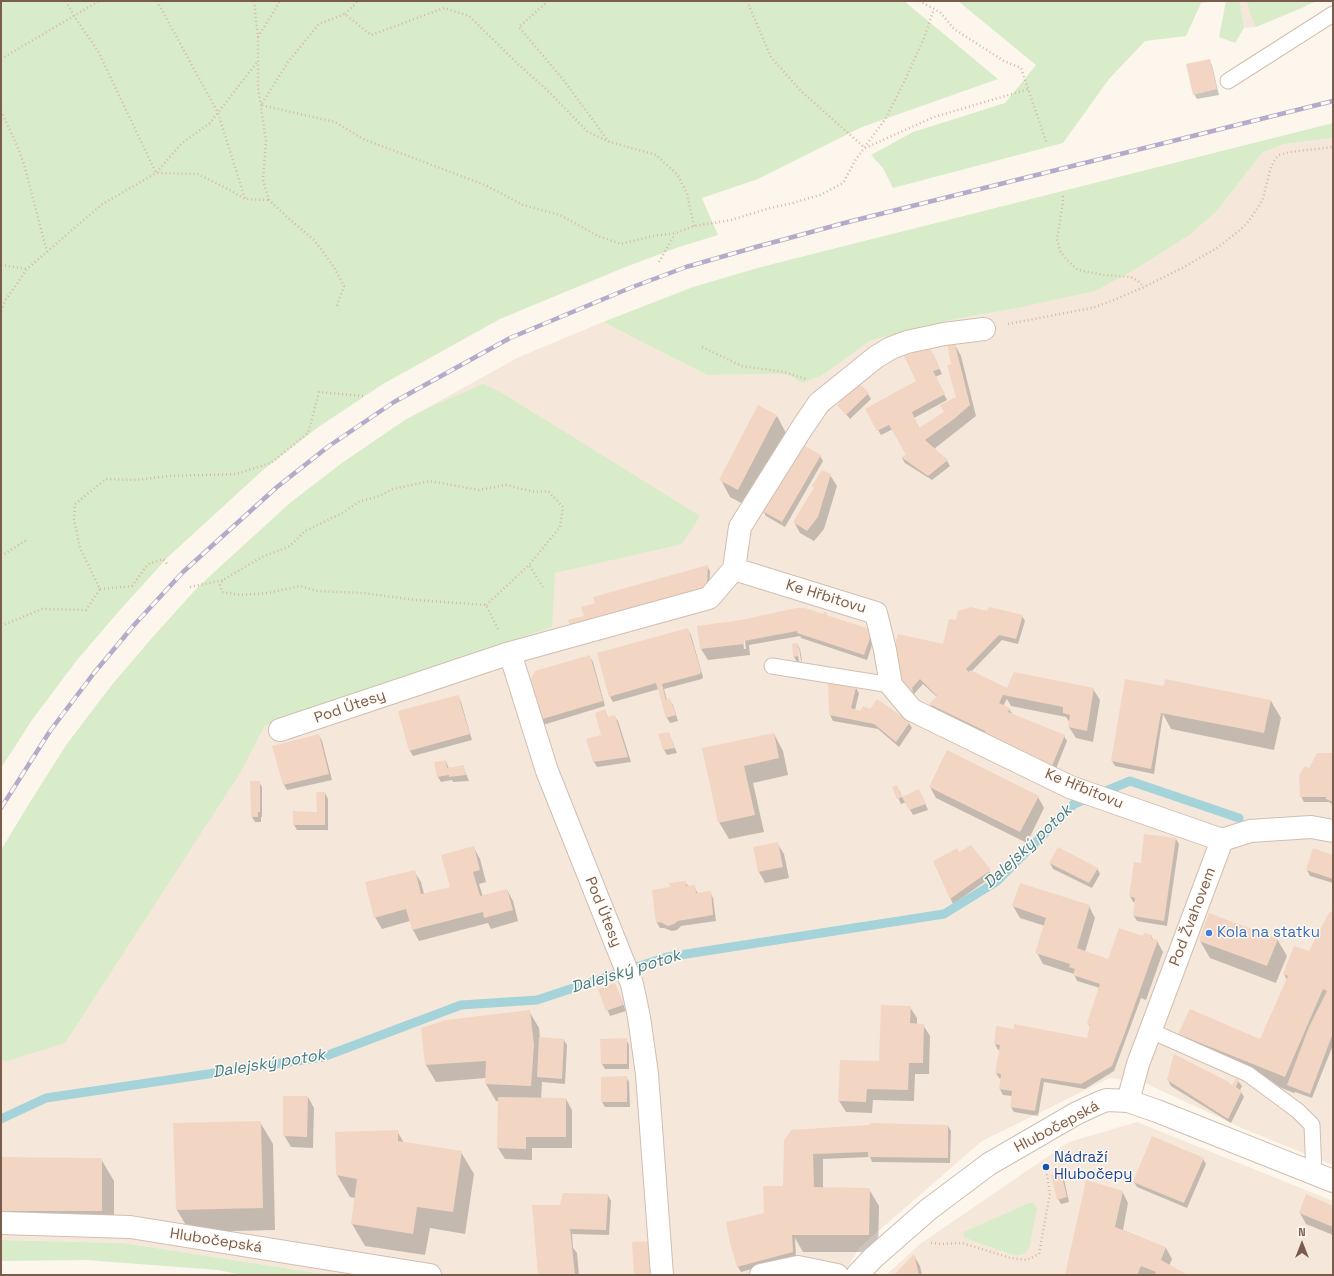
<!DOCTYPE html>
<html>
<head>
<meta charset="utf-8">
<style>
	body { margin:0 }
	#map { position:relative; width:1334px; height:1276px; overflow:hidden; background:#fdf6ec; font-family:"Space Grotesk",sans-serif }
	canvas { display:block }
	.frame { position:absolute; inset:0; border:2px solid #7a5c4d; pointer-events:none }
	.north { position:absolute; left:1282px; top:1224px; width:40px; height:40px; -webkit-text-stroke:3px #fffaf3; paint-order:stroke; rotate:0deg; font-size:11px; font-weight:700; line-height:16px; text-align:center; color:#7a5c4d }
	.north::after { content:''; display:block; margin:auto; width:14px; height:18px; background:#7a5c4d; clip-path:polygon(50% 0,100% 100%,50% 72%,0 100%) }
</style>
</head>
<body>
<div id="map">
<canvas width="1334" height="1276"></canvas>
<div class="frame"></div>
<div class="north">N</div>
</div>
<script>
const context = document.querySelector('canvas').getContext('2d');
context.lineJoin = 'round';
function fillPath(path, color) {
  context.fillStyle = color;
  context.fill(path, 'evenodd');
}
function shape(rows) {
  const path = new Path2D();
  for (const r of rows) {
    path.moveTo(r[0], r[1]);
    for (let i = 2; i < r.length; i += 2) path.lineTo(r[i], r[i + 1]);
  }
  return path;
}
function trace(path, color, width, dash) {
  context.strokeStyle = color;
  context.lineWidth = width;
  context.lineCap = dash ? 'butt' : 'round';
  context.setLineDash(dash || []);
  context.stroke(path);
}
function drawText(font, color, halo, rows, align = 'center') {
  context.font = font + ' "Space Grotesk",sans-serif';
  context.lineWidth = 3;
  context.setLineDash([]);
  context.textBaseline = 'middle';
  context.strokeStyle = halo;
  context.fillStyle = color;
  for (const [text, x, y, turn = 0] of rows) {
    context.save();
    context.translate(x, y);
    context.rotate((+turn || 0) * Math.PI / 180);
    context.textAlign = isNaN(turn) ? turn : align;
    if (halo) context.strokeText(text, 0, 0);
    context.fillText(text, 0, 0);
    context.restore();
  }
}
const residential = shape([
	[1240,1,1306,1,1305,7,1256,27,1244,28],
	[1333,138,1333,1165,1244,1129,1145,1083,1110,1078,982,1141,860,1247,843,1275,330,1275,124,1243,1,1240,1,850,32,799,67,744,111,686,152,638,198,587,290,503,342,463,405,420,519,357,603,322,707,375,783,374,788,375,803,383,823,375,871,340,956,319,1007,310,1136,269,1191,234,1216,212,1262,153,1284,144],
	[1137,1122,1333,1201,1333,1275,886,1275,920,1244,1069,1142]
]);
const green = shape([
	[1,1,904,1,998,79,862,127,758,179,702,198,718,235,679,247,623,268,500,319,383,384,317,428,263,470,168,557,120,610,77,660,32,720,1,768],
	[958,1,1218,1,1201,3,1186,36,1145,41,1109,79,1063,143,893,188,883,168,871,155,913,132,1005,103,1036,65],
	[1226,1,1240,1,1244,28,1235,43,1219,37],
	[1247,1,1317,1,1256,27,1251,16],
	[1333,123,1333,138,1284,144,1262,153,1216,212,1191,234,1136,269,1095,291,1007,310,956,319,871,340,823,375,803,383,788,375,783,374,707,375,603,322,693,287,761,267],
	[483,384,502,393,700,516,682,544,555,573,552,627,265,725,240,773,65,1043,7,1061,1,1060,1,850,32,799,67,744,111,686,152,638,198,587,290,503,342,463,405,420,428,408],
	[1029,1203,1033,1203,1037,1208,1029,1248,1025,1253,1020,1255,1013,1255,963,1237,964,1232],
	[1,1240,124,1243,330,1275,242,1275,218,1270,86,1260,1,1261]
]);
const shadow = shape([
	[1209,60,1212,65,1219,95,1197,99,1194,94],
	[955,345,961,356,976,416,934,449,947,461,950,466,932,480,905,463,902,458,907,454,893,429,881,435,866,409,917,381,933,354,942,374,935,377,947,400,914,418,920,429,945,412,957,398],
	[868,394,871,399,850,419,838,405],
	[777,416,786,433,747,506,730,497,721,480],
	[820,456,823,461,785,527,766,516,763,511],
	[830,475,837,486,824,529,814,541,800,533,794,522,815,488],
	[707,566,710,571,709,590,585,616],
	[797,609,805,609,824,615,825,613,828,617,872,631,875,636,867,660,801,638,800,636,749,645,750,655,708,660,701,649,698,627,741,621],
	[742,632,744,632,746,649,744,649],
	[986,612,1022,616,1025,621,1018,644,1002,640,971,672,1007,689,1093,689,1100,700,1093,742,1076,738,1069,727,1070,723,1066,717,1011,706,1007,699,1003,706,1009,709,1013,715,1064,736,1067,741,1055,771,933,709,930,704,937,697,923,684,914,694,904,680,944,646,957,622],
	[688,630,691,635,703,677,702,679,664,689,667,700,670,700,673,705,678,721,670,723,667,718,659,689,613,702,610,697],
	[793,644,797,644,800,649,802,661,797,662,794,657],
	[797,648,799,648,801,661,799,661],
	[590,657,593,662,605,706,543,725,540,719],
	[1163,687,1271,701,1281,718,1274,750,1171,729,1163,714,1154,774,1115,766,1112,761],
	[856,688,859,693,855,710,909,723,912,728,899,747,878,729,833,721,830,715],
	[458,696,461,702,472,740,413,756,410,751,399,712],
	[605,710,608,718,614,716,618,721,631,762,597,767,594,762,603,736],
	[669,733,677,753,667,755,664,750],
	[774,734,783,751,788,775,753,783,764,832,729,839,719,822,703,749],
	[319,735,322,741,332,780,287,790,284,785,273,747],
	[1333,754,1333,805,1329,802,1304,802,1301,796,1310,770],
	[446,761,449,769,463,766,469,781,453,782,452,780,441,782,438,777,435,763],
	[259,782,262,787,262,817,261,817,261,822,255,822,252,817],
	[893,787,900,791,902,798,922,796,928,810,913,815,906,802,901,804],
	[930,787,1038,797,1044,808,1027,843,936,798],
	[325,793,328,799,328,830,297,830,294,825,318,813],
	[1176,839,1179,844,1167,926,1137,921,1134,916,1136,902,1133,902,1130,896,1141,864],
	[777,843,784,854,789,878,765,883,759,872],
	[970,847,993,876,953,904,934,862,959,853],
	[474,848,480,859,486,882,479,884,483,897,507,890,513,901,518,921,491,929,488,923,419,941,413,930,410,921,382,929,375,917,414,871,421,882,424,894,451,888],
	[1333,856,1333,883,1310,876,1307,870],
	[1050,863,1097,868,1100,874,1092,888,1053,869],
	[685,882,688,886,694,886,698,894,710,892,713,898,716,921,681,926,677,930,672,931,664,928,660,928,657,923,671,888],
	[1013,906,1089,906,1095,918,1085,952,1109,961,1144,937,1151,936,1154,940,1157,941,1163,952,1146,1000,1141,998,1114,1071,1085,1089,1044,1082,1038,1116,1014,1112,1011,1107,1012,1096,1003,1095,1000,1089,1001,1079,999,1078,996,1073,1000,1050,998,1050,995,1044,997,1028,1088,1039,1090,1027,1088,1023,1100,988,1077,981,1074,974,1043,964,1037,953,1045,926,1020,918],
	[1333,914,1333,1045,1312,1098,1295,1092,1294,1093,1189,1050,1179,1034,1261,1040,1287,980,1284,974,1309,953],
	[1277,939,1287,956,1276,983,1210,958,1200,941],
	[615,984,626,1011,610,1016,599,990],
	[910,1007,917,1018,917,1024,923,1025,930,1036,929,1074,915,1074,914,1101,873,1100,872,1113,846,1112,839,1101,880,1062],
	[529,1011,539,1028,540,1038,564,1040,567,1045,565,1084,542,1082,541,1099,566,1099,572,1110,572,1148,532,1148,532,1160,505,1159,498,1148,499,1101,496,1101,486,1084,486,1078,436,1082,426,1065,422,1029],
	[626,1039,629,1045,629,1069,605,1069,602,1064],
	[626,1077,629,1082,630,1107,605,1107,602,1102],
	[1168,1080,1228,1083,1232,1086,1238,1081,1242,1086,1240,1090,1244,1097,1231,1123,1171,1086],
	[308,1097,314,1108,313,1148,291,1147,284,1135],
	[260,1122,273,1144,275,1230,190,1232,177,1210,174,1124],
	[948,1126,951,1131,950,1163,872,1162,870,1157,823,1159,823,1188,869,1189,879,1206,878,1252,803,1252,795,1238,796,1257,741,1272,738,1267,731,1242,765,1214,785,1188,785,1141],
	[397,1131,404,1143,461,1152,474,1174,465,1234,430,1228,425,1255,365,1246,352,1224,355,1198,350,1197,337,1175],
	[1,1158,101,1159,114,1181,114,1233,1,1232],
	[1203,1159,1206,1164,1187,1208,1137,1187,1134,1182],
	[1061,1174,1064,1179,1069,1202,1061,1204,1058,1199],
	[1122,1191,1128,1203,1123,1230,1166,1248,1172,1259,1169,1266,1186,1275,1066,1275],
	[608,1195,611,1201,609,1235,572,1234,573,1248,577,1253,579,1275,539,1275,561,1206],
	[1333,1207,1333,1235,1306,1224,1300,1213],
	[914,1256,920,1266,922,1275,896,1275]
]);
const stream = shape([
	[1,1119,46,1098,323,1057,461,1005,537,1000,667,957,944,914,996,882,1074,804,1130,781,1239,818]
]);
const building = shape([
	[1210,59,1217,89,1193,95,1186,64],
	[947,343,955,344,970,405,954,419,925,440,948,460,928,476,901,457,906,455,889,425,877,431,865,409,916,381,904,356,930,348,940,369,933,371,945,394,912,412,919,428,944,412,940,405,956,397,947,365,951,364],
	[859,383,869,393,846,415,837,405],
	[758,405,777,415,738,490,719,480],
	[803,445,821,455,782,522,762,511],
	[822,470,831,474,818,517,807,531,793,522,814,488,812,486],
	[708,565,707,584,697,592,571,628,568,620,584,616,581,607,595,603,593,597],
	[971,607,986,611,990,607,1023,615,1016,639,999,635,966,669,969,672,970,670,1007,688,1014,672,1094,688,1087,731,1068,727,1070,715,1063,713,1063,707,1003,695,999,703,1010,708,1008,712,1065,735,1052,766,985,735,985,731,929,704,937,696,920,679,912,688,913,690,912,691,903,681,898,670,896,661,896,640,898,634,943,644,949,619,956,620,958,611],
	[796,608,805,608,823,614,824,612,827,613,826,615,873,630,864,655,797,633,797,631,744,641,744,644,700,649,697,626,741,620],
	[688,628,701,671,700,674,662,684,666,700,670,698,676,715,666,718,656,683,609,697,597,653],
	[798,643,799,656,793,657,792,644],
	[590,655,603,701,539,720,529,682,535,671],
	[1125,679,1164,686,1165,679,1271,700,1264,733,1161,713,1151,769,1111,761],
	[828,683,856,687,851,708,860,711,863,706,870,709,877,699,910,722,896,742,874,724,829,715],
	[458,695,470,734,409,751,398,711],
	[605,709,607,717,615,715,628,757,593,762,586,739,601,735,595,713],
	[669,732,675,748,663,750,658,734],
	[774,733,779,758,744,766,755,815,718,823,702,748],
	[319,734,329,774,283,785,272,746],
	[947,750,1039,796,1020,832,929,787],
	[1317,753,1333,753,1333,802,1326,799,1326,797,1300,797,1299,775,1305,766,1309,768],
	[446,760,447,768,464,765,466,775,449,777,449,775,437,777,434,762],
	[250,781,260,781,260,812,258,812,258,817,251,817],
	[897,785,902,797,897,799,892,787],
	[919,789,926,804,909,810,902,797],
	[316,792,325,792,325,825,293,825,293,811,317,812],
	[1144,834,1176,838,1164,921,1133,916,1135,898,1129,896,1134,862,1141,863],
	[778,842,783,867,758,872,753,847],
	[971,845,991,870,950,899,933,861,957,848,959,852],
	[474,846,480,870,473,872,480,896,507,889,513,910,484,918,483,912,412,930,406,909,374,918,365,882,415,870,421,894,450,887,441,855],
	[1058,847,1098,868,1089,883,1049,863],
	[1313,848,1333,855,1333,879,1306,870],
	[686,881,686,886,695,885,696,893,711,891,713,915,678,921,674,924,668,926,660,922,656,923,652,890,670,887,669,883],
	[1020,883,1090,905,1077,948,1108,959,1119,928,1143,936,1144,933,1152,935,1151,938,1158,940,1124,1035,1112,1066,1081,1084,1041,1078,1035,1111,1010,1107,1012,1091,999,1089,1001,1074,995,1073,1000,1045,994,1044,996,1026,1014,1029,1014,1024,1087,1038,1090,1025,1087,1023,1100,984,1073,975,1075,969,1069,967,1070,964,1035,953,1046,918,1012,906],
	[1330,911,1333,913,1333,1033,1310,1094,1287,1085,1309,1027,1327,991,1323,989,1285,1077,1178,1034,1190,1009,1260,1039,1288,976,1283,974,1294,946,1309,951],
	[1209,913,1278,939,1267,966,1199,941],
	[615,983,623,1005,606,1011,598,989],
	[881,1005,911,1006,910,1023,924,1024,923,1063,909,1063,908,1090,867,1089,866,1102,838,1101,840,1060,879,1061],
	[530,1010,534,1045,531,1086,485,1084,486,1061,425,1065,421,1028,446,1020],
	[539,1037,564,1039,562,1079,537,1077],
	[627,1038,627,1064,601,1064,600,1039],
	[1174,1054,1229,1082,1228,1083,1232,1085,1236,1078,1239,1080,1236,1087,1242,1091,1228,1119,1167,1080],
	[627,1076,627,1102,601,1102,601,1077],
	[283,1096,308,1096,307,1137,283,1136],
	[498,1097,566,1098,566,1137,526,1137,526,1149,497,1148],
	[261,1121,263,1208,176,1210,173,1123],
	[870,1123,948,1125,948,1158,868,1157,868,1152,813,1154,814,1187,870,1188,869,1235,792,1235,793,1252,737,1267,730,1243,726,1222,764,1213,763,1186,783,1186,784,1141,791,1130,868,1125,871,1124],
	[398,1130,398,1141,462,1151,453,1212,417,1207,413,1234,351,1224,357,1179,336,1175,335,1132],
	[1152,1136,1204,1158,1184,1203,1133,1182],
	[1,1157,102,1158,102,1211,1,1211],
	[1061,1173,1067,1197,1057,1200,1051,1175],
	[1086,1180,1123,1191,1115,1227,1166,1247,1161,1260,1188,1275,1154,1275,1156,1272,1141,1266,1138,1273,1139,1275,1065,1275],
	[563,1193,608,1194,606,1230,570,1229,575,1275,538,1275,532,1205,560,1205],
	[1306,1194,1333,1206,1333,1227,1299,1213],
	[655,1241,657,1275,634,1275,632,1242],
	[914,1254,919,1275,894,1275]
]);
const path = shape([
	[66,1,74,16,98,51,156,173,198,174,230,190,245,199,269,200],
	[157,1,218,113,245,199],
	[254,1,258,37,258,87,266,141,263,180,269,200,288,218,314,240,334,267,344,286,337,306],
	[548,1,519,27,565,82,609,142],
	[747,1,771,57,801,91,865,148,934,117,1029,89],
	[919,1,940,12,954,29,1004,61,1021,68,1047,144],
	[345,14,358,1],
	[258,37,280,1],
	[1,59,99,1],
	[1,111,16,143,24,164,47,252],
	[1063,196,1063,202,1057,239,1060,251,1067,260,1078,270,1104,275,1131,277,1138,281,1144,287],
	[694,226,687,194,678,175,656,155,610,142,588,132,546,89,518,64,469,16,444,8,371,35,345,14,319,24,288,62,261,105,335,122,363,139,485,185,523,205,560,215,598,236,621,244,653,236,676,233,694,226,731,220,770,208,793,203,820,195,843,183,856,159,886,118,906,78,924,38,934,9],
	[659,262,675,234],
	[1,265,27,269],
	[1,311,5,301,27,269,101,205,156,173,182,143,210,123,258,61],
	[1008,324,1092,308,1114,300,1144,287,1182,268,1217,248,1240,230,1248,222,1259,206,1263,198,1271,167,1276,158,1279,155,1290,152,1333,147],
	[702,347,742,366,784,372,806,379],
	[1,556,28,539],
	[190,587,223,580],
	[100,589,132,586,148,564,163,559,168,565],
	[486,605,529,565,543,587],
	[1,626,42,609,86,610,100,589,80,548,74,519,75,504,106,479,136,480,169,476,236,474,271,463,308,433,319,392,363,396],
	[498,629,486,605,416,600,363,593,317,591,300,586,268,593,241,595,222,592,220,585,223,580,262,557,290,546,305,531,344,512,360,501,377,497,393,489,430,481,479,490,506,485,535,492,548,491,563,507,560,527,529,565],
	[931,1243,942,1244,962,1243,1011,1258,1027,1260,1039,1254,1050,1193,1046,1170]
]);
const service = shape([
	[1228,81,1333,14],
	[772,666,891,685],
	[1151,1031,1248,1074,1298,1111,1312,1125,1314,1174]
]);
const minor = shape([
	[734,569,876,613,885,650,891,685,912,710,1070,787,1222,840],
	[734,569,740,527,802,428,819,403,876,357,891,348,907,342,944,334,984,329],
	[510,653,547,771,632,984,639,1017,647,1074,662,1275],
	[280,730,510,653,709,598,734,569],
	[1222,840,1250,831,1311,827,1333,831],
	[1128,1101,1138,1064,1222,840],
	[1,1223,130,1227,430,1275],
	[761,1275,798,1267,837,1275]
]);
const tertiary = shape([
	[857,1275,873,1258,929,1209,989,1164,1077,1113,1101,1102,1107,1100,1128,1101,1157,1111,1333,1181]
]);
const rail = shape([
	[1,808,50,731,94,673,135,624,183,572,277,487,329,446,394,402,510,338,630,288,686,267,756,247,848,222,1333,101]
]);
const markers = [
	[1209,933,4,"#3f7fe0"],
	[1046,1167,4,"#1a4fb4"]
];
const streetNames = [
	["Ke Hřbitovu",826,597,17],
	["Pod Útesy",350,707,-19],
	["Ke Hřbitovu",1084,789,22],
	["Pod Útesy",603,912,68],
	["Pod Žvahovem",1193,917,-69],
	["Hlubočepská",1057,1127,-28],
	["Hlubočepská",216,1241,9]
];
const shopNames = [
	["Kola na statku",1217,933]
];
const transitNames = [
	["Nádraží",1054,1158],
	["Hlubočepy",1054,1175]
];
const waterNames = [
	["Dalejský potok",1028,847,-43],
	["Dalejský potok",626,972,-17],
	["Dalejský potok",269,1064,-9]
];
fillPath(residential, '#f5e8da');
fillPath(green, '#d8ecc9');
fillPath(shadow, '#0003');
trace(stream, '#a5d3da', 9);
fillPath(building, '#f3d5c3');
trace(service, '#d1beb0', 17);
trace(minor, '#d1beb0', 24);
trace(tertiary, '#d1beb0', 24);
trace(path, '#d9b8a5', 2.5, [1, 3]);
trace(service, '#fff', 15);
trace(minor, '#fff', 22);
trace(tertiary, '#fff', 22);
trace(rail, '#b9a8c9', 4.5);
trace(rail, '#fffaf3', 3, [9]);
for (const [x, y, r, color] of markers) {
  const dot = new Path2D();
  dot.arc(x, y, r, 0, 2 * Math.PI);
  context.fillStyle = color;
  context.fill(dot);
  trace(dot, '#fffaf3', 1.5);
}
drawText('15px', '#7a5c4d', '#fffaf3', streetNames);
drawText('15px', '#366cbe', '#fffaf3', shopNames, 'left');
drawText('15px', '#164399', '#fffaf3', transitNames, 'left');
drawText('italic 16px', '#437c86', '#fffaf3', waterNames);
</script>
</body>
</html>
